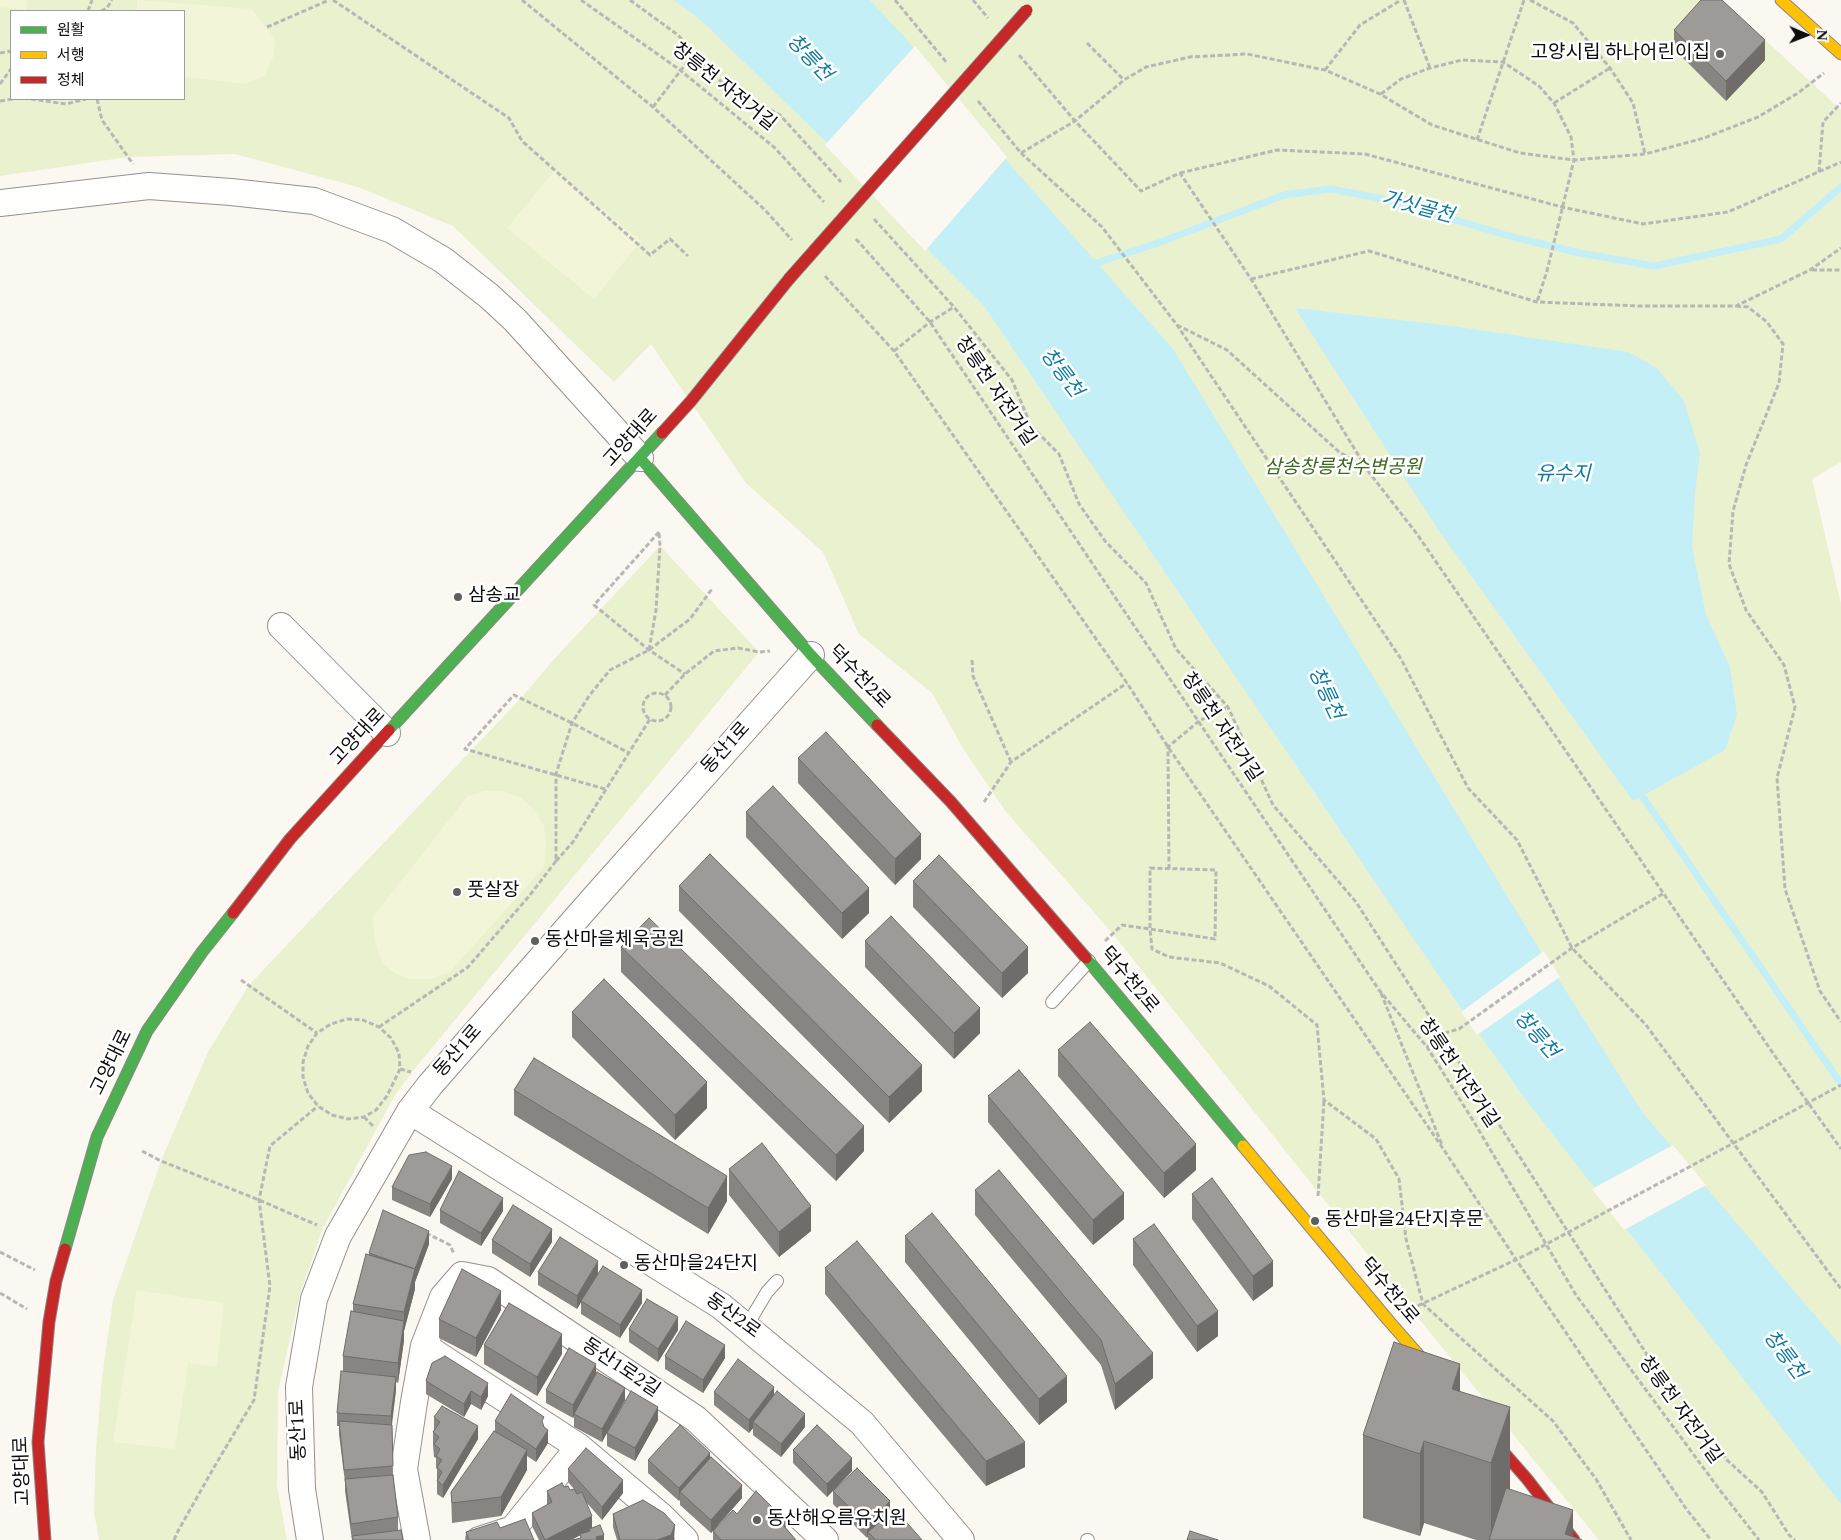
<!DOCTYPE html>
<html>
<head>
<meta charset="utf-8">
<style>
	body { margin:0 }
	#map { position:relative; width:1841px; height:1540px; overflow:hidden; background:#fbf7f1; font-family:Spectral,"Noto Sans KR",serif }
	canvas { display:block }
	.legend { position:absolute; left:10px; top:10px; width:175px; height:90px; box-sizing:border-box; background:#fff; border:1px solid #9e9e9e; margin:0; padding:6px 9px; list-style:none; font-size:15px; color:#0d0d0d }
	.legend li { display:flex; align-items:center; gap:10px; height:25px }
	.legend b { width:25px; border:1px solid #9e9e9e }
	.north { position:absolute; left:1781px; top:10px; width:50px; height:50px; -webkit-text-stroke:4px #fff; paint-order:stroke; rotate:91deg; font-size:14px; font-weight:700; line-height:20px; text-align:center; color:#0d0d0d }
	.north::after { content:''; display:block; margin:auto; width:18px; height:22px; background:#0d0d0d; clip-path:polygon(50% 0,100% 100%,50% 72%,0 100%) }
</style>
</head>
<body>
<div id="map">
<canvas width="1841" height="1540"></canvas>
<ul class="legend">
<li><b style="height:6px;background:#4caf50"></b>원활</li>
<li><b style="height:6px;background:#ffc107"></b>서행</li>
<li><b style="height:6px;background:#c62828"></b>정체</li>
</ul>
<div class="north">N</div>
</div>
<script>
const context = document.querySelector('canvas').getContext('2d');
context.lineJoin = 'round';
function fillPath(path, color) {
  context.fillStyle = color;
  context.fill(path, 'evenodd');
}
function shape(rows) {
  const path = new Path2D();
  for (const r of rows) {
    if (r.length === 3) {
      path.moveTo(r[0] + r[2], r[1]);
      path.arc(r[0], r[1], r[2], 0, 2 * Math.PI);
      continue;
    }
    path.moveTo(r[0], r[1]);
    for (let i = 2; i < r.length; i += 2) path.lineTo(r[i], r[i + 1]);
  }
  return path;
}
function trace(path, color, width, dash) {
  context.strokeStyle = color;
  context.lineWidth = width;
  context.lineCap = dash ? 'butt' : 'round';
  context.setLineDash(dash || []);
  context.stroke(path);
}
function drawText(font, color, halo, rows, align = 'center') {
  context.font = font + ' Spectral,"Noto Sans KR",serif';
  context.lineWidth = 5;
  context.setLineDash([]);
  context.textBaseline = 'middle';
  context.strokeStyle = halo;
  context.fillStyle = color;
  for (const [text, x, y, turn = 0] of rows) {
    context.save();
    context.translate(x, y);
    context.rotate((+turn || 0) * Math.PI / 180);
    context.textAlign = isNaN(turn) ? turn : align;
    if (halo) context.strokeText(text, 0, 0);
    context.fillText(text, 0, 0);
    context.restore();
  }
}
const green = shape([
	[0,0,1722,0,1841,110,1841,462,1812,479,1841,604,1841,1540,1599,1540,1411,1309,1113,934,1007,813,964,750,932,693,859,634,823,552,746,483,651,344,614,382,453,226,358,187,235,154,128,157,0,176],
	[11,11,184,11,184,99,11,99],
	[660,546,759,652,412,1072,395,1095,323,1228,300,1294,278,1392,277,1486,287,1540,99,1540,94,1512,96,1450,102,1378,113,1300,161,1161,208,1052,249,985,521,698,556,657]
]);
const pitch = shape([
	[0,0,27,0,26,10,0,7],
	[137,0,251,9,275,38,274,55,265,76,245,84,184,77,184,11,137,11],
	[555,170,641,241,594,299,507,228],
	[484,791,501,791,520,797,533,808,544,826,546,844,544,867,450,972,432,979,412,979,396,974,383,964,377,950,372,918,467,797],
	[137,1290,224,1303,217,1367,188,1363,175,1449,113,1442]
]);
const water = shape([
	[674,0,870,0,906,39,1006,160,1173,349,1537,945,1643,1113,1841,1346,1841,1504,1523,1096,1458,1004,984,306,932,254,824,140,703,22],
	[1295,308,1452,326,1628,352,1657,368,1684,401,1700,453,1695,494,1692,547,1706,615,1730,667,1737,715,1725,750,1633,801,1437,528]
]);
const pier = shape([
	[915,46,1007,157,925,251,825,145],
	[1544,951,1560,977,1477,1035,1461,1012],
	[1673,1145,1706,1185,1624,1230,1592,1189]
]);
const stream = shape([
	[1090,265,1158,243,1284,195,1331,189,1383,199,1513,237,1580,253,1654,266,1781,239,1841,187],
	[1638,790,1841,1084]
]);
const path = shape([
	[333,0,509,118,522,141,650,255,670,239,688,256],
	[522,0,653,107,765,210,792,240],
	[581,0,680,70,775,148,824,202],
	[630,0,678,35,724,85,780,115,841,182],
	[895,0,947,63],
	[973,0,988,18],
	[1404,0,1430,68],
	[1530,0,1573,23,1610,68,1633,103,1645,154],
	[88,11,92,0],
	[101,11,107,8,112,0],
	[267,27,329,0],
	[1087,43,1124,80],
	[0,53,11,51],
	[1019,55,1075,121,1141,191,1180,173,1251,279,1368,471,1417,534,1777,1059,1841,1149],
	[1325,70,1360,25,1401,0],
	[0,84,11,69],
	[1381,94,1401,79,1430,68,1462,60,1503,62,1539,86,1554,103,1571,137,1574,160,1547,271,1537,302],
	[31,99,66,104,86,99],
	[97,99,102,120,133,164],
	[0,101,13,99],
	[978,101,1021,153,1102,227,1177,325,1401,659,1468,788,1517,840,1572,948,1646,1025,1841,1289],
	[1554,103,1610,68],
	[653,107,694,53],
	[1477,140,1524,0],
	[1021,153,1075,121,1124,80,1146,67,1190,57,1247,54,1325,70,1380,94,1432,125,1520,153,1574,160,1645,154,1704,138,1758,117,1798,93,1824,73],
	[1819,172,1823,122,1841,103],
	[1180,173,1277,150,1365,154,1562,207,1643,224,1728,212,1841,162],
	[874,219,954,307,1012,380,1031,426,1059,454,1079,504,1105,541,1146,583,1176,649,1228,707,1273,805,1356,902,1651,1361,1689,1407,1728,1461,1762,1492,1789,1535,1795,1540],
	[856,239,930,322,1379,990,1427,1047,1474,1122,1576,1295,1719,1489,1759,1540],
	[1812,270,1841,270],
	[825,276,894,351,1127,683,1168,747,1444,1150,1515,1258,1687,1510,1711,1540],
	[1251,279,1369,251,1537,302,1639,306,1736,306,1810,270,1841,248],
	[1736,306,1748,307,1767,322,1783,344,1779,383,1746,465,1733,511,1729,564,1746,610,1784,665,1795,707,1777,778,1785,889,1820,991,1841,1022],
	[1177,325,1227,350,1338,451,1366,469],
	[894,351,930,322,954,307],
	[659,532,594,605,649,650,685,674],
	[649,650,656,610,660,546,659,533],
	[972,660,973,676,1011,762],
	[657,707,14],
	[665,695,685,674,714,651,738,648,759,652,770,651],
	[605,789,465,749,514,695,572,723,629,753],
	[984,802,1011,762,1127,683],
	[556,861,573,842,650,719],
	[1169,869,1168,747,1199,721,1228,707],
	[1105,941,1122,925,1150,929,1215,939,1216,870,1150,868,1150,929,1152,949,1169,957,1220,963,1269,986,1317,1025,1324,1100,1376,1139,1399,1179,1406,1239,1423,1304,1553,1421,1596,1479,1631,1540],
	[241,980,317,1033],
	[1381,993,1442,1145],
	[347,1019,363,1020,379,1027,391,1038,399,1053,400,1069,387,1096,376,1110,364,1117,348,1119,332,1115,318,1106,308,1093,303,1077,303,1062,308,1046,317,1033,331,1024,347,1019],
	[379,1027,468,967,530,895,556,861,556,774,572,723,589,696,610,670,649,650,690,619,712,589],
	[1427,1047,1441,1034,1459,1029,1572,948,1664,893],
	[400,1069,411,1072],
	[364,1117,373,1126],
	[142,1151,161,1161,259,1200,317,1225],
	[1318,1196,1324,1100],
	[426,1233,450,1245,454,1254],
	[0,1252,35,1270],
	[0,1293,27,1309],
	[1411,1309,1528,1254],
	[174,1540,178,1531,213,1469,254,1400,270,1286,259,1200,270,1146,318,1106]
]);
const lane = shape([
	[1052,1002,1089,961],
	[746,1327,767,1292,777,1281],
	[1087,1540,1088,1540]
]);
const street = shape([
	[0,203,149,186,231,192,314,201,392,230,443,260,489,296,515,320,640,458],
	[281,626,387,733],
	[410,1111,721,1306,862,1423,961,1540],
	[424,1346,579,1447,661,1516,685,1540],
	[310,1540,302,1489,299,1387,314,1299,338,1236,410,1111,430,1085,596,896,811,655],
	[417,1540,404,1469,414,1402,424,1346,443,1297,462,1275,488,1280,696,1419,825,1540],
	[479,1540,513,1529,579,1447]
]);
const fast = shape([
	[640,458,811,655,877,725],
	[389,730,662,433],
	[1086,958,1243,1146],
	[65,1249,97,1137,147,1031,202,952,233,913]
]);
const slow = shape([
	[1781,0,1841,54],
	[1243,1146,1388,1320,1437,1376]
]);
const jam = shape([
	[662,433,691,401,789,279],
	[877,725,951,802,1086,958],
	[233,913,290,839,389,730],
	[1485,1431,1527,1479,1574,1540],
	[45,1540,38,1442,49,1322,56,1281,65,1249]
]);
const pathBridge = shape([
	[1528,1254,1841,1085]
]);
const jamBridge = shape([
	[789,279,1027,10]
]);
const wall = shape([
	[1674,30,1765,60,1726,101,1674,49],
	[798,758,921,859,895,885,798,783],
	[746,812,869,913,842,939,746,837],
	[913,881,1028,973,1002,998,913,907],
	[679,886,922,1091,889,1123,679,911],
	[865,941,980,1033,954,1059,865,967],
	[621,947,864,1151,836,1181,621,972],
	[572,1012,707,1108,675,1140,572,1037],
	[1058,1050,1196,1170,1164,1198,1058,1076],
	[514,1090,727,1201,708,1234,514,1115],
	[988,1096,1124,1219,1093,1245,988,1122],
	[729,1169,811,1231,779,1257,729,1195],
	[452,1179,430,1217,392,1200,392,1187],
	[975,1190,1153,1378,1115,1410,1101,1365,975,1215],
	[1192,1194,1273,1286,1253,1301,1192,1219],
	[440,1210,503,1211,481,1246,440,1223],
	[905,1236,1067,1402,1039,1425,905,1262],
	[1133,1239,1218,1336,1197,1352,1133,1265],
	[492,1240,552,1242,530,1277,492,1253],
	[429,1244,415,1282,415,1289,404,1331,404,1340,398,1383,396,1382,396,1390,392,1425,393,1476,398,1517,398,1530,403,1540,352,1540,345,1491,345,1482,339,1434,339,1426,337,1426,337,1413,343,1371,343,1356,353,1311,353,1304,369,1255,369,1253],
	[825,1268,1025,1467,986,1486,825,1294],
	[538,1272,598,1274,642,1303,620,1338,581,1314,581,1302,577,1309,538,1285],
	[501,1310,476,1357,439,1338,439,1319],
	[629,1329,678,1330,658,1362,629,1342],
	[484,1345,562,1354,537,1396,484,1364],
	[665,1356,725,1358,703,1393,665,1369],
	[432,1363,488,1396,481,1410,471,1404,464,1417,426,1394,426,1381],
	[596,1374,625,1400,602,1442,574,1427,574,1416,573,1418,546,1403,546,1390],
	[1460,1391,1510,1489,1573,1537,1582,1540,1476,1540,1424,1523,1420,1536,1363,1518,1363,1435],
	[714,1392,774,1394,805,1427,781,1457,753,1435,753,1428,749,1433,714,1405],
	[434,1417,478,1439,443,1498,437,1494,437,1469,436,1468,436,1458,434,1457,433,1445,433,1432,434,1430],
	[658,1420,635,1461,607,1446,607,1433],
	[495,1421,544,1427,548,1443,536,1462,527,1456,527,1470,501,1516,452,1523,451,1492,495,1432],
	[793,1450,852,1471,827,1497,793,1463],
	[710,1459,742,1498,711,1533,680,1505,680,1500,679,1501,648,1473,648,1460],
	[568,1469,623,1493,602,1520,587,1503,592,1528,604,1540,580,1538,580,1535,571,1540,539,1540,532,1526,532,1513,547,1505,547,1491,564,1487,570,1490,574,1489,568,1482],
	[833,1491,890,1513,922,1540,868,1540,868,1536,867,1538,833,1504],
	[613,1514,675,1538,674,1540,617,1540,613,1527],
	[500,1528,534,1540,466,1540,466,1532],
	[786,1528,796,1540,713,1540,713,1531]
]);
const shadedWall = shape([
	[1765,40,1765,60,1726,101,1726,81],
	[921,834,921,859,895,885,895,859],
	[869,888,869,913,842,939,842,913],
	[1028,947,1028,973,1002,998,1002,973],
	[980,1008,980,1033,954,1059,954,1033],
	[922,1065,922,1091,889,1123,889,1097],
	[707,1082,707,1108,675,1140,675,1115],
	[864,1126,864,1151,836,1181,836,1155],
	[1196,1144,1196,1170,1164,1198,1164,1173],
	[452,1166,452,1179,430,1217,430,1204],
	[727,1176,727,1201,708,1234,708,1208],
	[1124,1193,1124,1219,1093,1245,1093,1220],
	[503,1198,503,1211,481,1246,481,1233],
	[811,1206,811,1231,779,1257,779,1232],
	[552,1229,552,1242,530,1277,530,1264],
	[429,1231,429,1244,415,1282,415,1269],
	[598,1261,598,1274,577,1309,577,1296],
	[1273,1261,1273,1286,1253,1301,1253,1276],
	[415,1269,415,1289,404,1331,404,1312],
	[642,1290,642,1303,620,1338,620,1325],
	[501,1291,501,1310,476,1357,476,1338],
	[1218,1311,1218,1336,1197,1352,1197,1326],
	[678,1317,678,1330,658,1362,658,1349],
	[404,1321,404,1340,398,1383,398,1363],
	[562,1334,562,1354,537,1396,537,1377],
	[725,1345,725,1358,703,1393,703,1380],
	[1153,1353,1153,1378,1115,1410,1115,1384],
	[596,1364,596,1377,574,1414,574,1416,573,1418,573,1405],
	[1460,1364,1460,1446,1452,1389],
	[1067,1376,1067,1402,1039,1425,1039,1399],
	[396,1377,396,1390,391,1428,391,1416],
	[488,1383,488,1396,481,1410,481,1397],
	[774,1387,774,1400,753,1422,753,1428,749,1433,749,1420],
	[625,1388,625,1400,602,1442,602,1429],
	[471,1391,471,1404,464,1417,464,1404],
	[658,1407,658,1420,635,1461,635,1448],
	[1510,1407,1510,1490,1491,1540,1491,1463],
	[805,1414,805,1427,781,1457,781,1444],
	[478,1426,478,1439,443,1498,443,1485],
	[548,1430,548,1443,536,1462,536,1449],
	[1424,1441,1424,1523,1420,1536,1420,1454],
	[1025,1442,1025,1467,986,1486,986,1461],
	[527,1450,527,1470,501,1516,501,1497],
	[710,1453,710,1466,680,1492,679,1501,679,1488],
	[852,1458,852,1471,827,1497,827,1484],
	[623,1480,623,1493,602,1520,602,1507],
	[742,1485,742,1498,711,1533,711,1520],
	[890,1501,890,1514,868,1532,868,1536,867,1538,867,1525],
	[1573,1510,1573,1540,1565,1534],
	[592,1516,592,1529,589,1529,589,1531,571,1540,546,1540],
	[786,1521,786,1540,783,1525],
	[675,1525,674,1540,657,1540],
	[604,1535,604,1540,596,1540,596,1537]
]);
const building = shape([
	[1701,0,1722,0,1765,40,1726,81,1674,30,1701,0],
	[826,732,921,834,895,859,798,758,826,732],
	[773,786,869,888,842,913,746,812,773,786],
	[710,854,922,1065,889,1097,679,886,710,854],
	[939,855,1028,947,1002,973,913,881,939,855],
	[891,916,980,1008,954,1033,865,941,891,916],
	[649,918,864,1126,836,1155,621,947,649,918],
	[604,979,707,1082,675,1115,572,1012,604,979],
	[1090,1022,1196,1144,1164,1173,1058,1050,1090,1022],
	[534,1058,727,1176,708,1208,514,1090,534,1058],
	[1019,1070,1124,1193,1093,1220,988,1096,1019,1070],
	[762,1143,811,1206,779,1232,729,1169,762,1143],
	[426,1152,452,1166,430,1204,392,1187,409,1155,426,1152],
	[999,1170,1153,1353,1115,1384,1101,1340,975,1190,999,1170],
	[459,1171,503,1198,481,1233,440,1210,459,1171],
	[1212,1178,1273,1261,1253,1276,1192,1194,1212,1178],
	[513,1205,552,1229,530,1264,492,1240,513,1205],
	[383,1210,429,1231,415,1269,369,1253,383,1210],
	[932,1213,1067,1376,1039,1399,905,1236,932,1213],
	[1154,1224,1218,1311,1197,1326,1133,1239,1154,1224],
	[560,1237,598,1261,577,1296,538,1272,560,1237],
	[857,1241,1025,1442,986,1461,825,1268,857,1241],
	[366,1254,415,1269,404,1312,353,1304,366,1254],
	[603,1266,642,1290,620,1325,581,1301,603,1266],
	[462,1269,501,1291,476,1338,439,1319,462,1269],
	[647,1299,678,1317,658,1349,629,1329,647,1299],
	[509,1303,562,1334,537,1377,484,1345,509,1303],
	[351,1311,404,1321,398,1363,343,1356,351,1311],
	[686,1321,725,1345,703,1380,665,1356,686,1321],
	[1394,1342,1460,1364,1452,1389,1510,1407,1491,1463,1424,1441,1420,1454,1363,1435,1394,1342],
	[569,1348,596,1364,573,1405,546,1390,569,1348],
	[445,1356,488,1383,481,1397,471,1391,464,1404,426,1381,432,1363,445,1356],
	[738,1359,774,1387,749,1420,714,1392,738,1359],
	[341,1371,396,1377,391,1416,337,1413,341,1371],
	[597,1372,625,1388,602,1429,574,1414,597,1372],
	[631,1391,658,1407,635,1448,607,1433,631,1391],
	[777,1391,805,1414,781,1444,753,1422,777,1391],
	[511,1394,544,1417,542,1421,544,1427,548,1430,536,1449,495,1421,511,1394],
	[442,1406,478,1426,443,1485,437,1481,442,1472,437,1467,442,1460,436,1456,440,1449,434,1444,439,1437,433,1432,440,1422,434,1417,442,1406],
	[339,1421,392,1425,393,1466,344,1470,339,1421],
	[680,1425,710,1453,679,1488,648,1460,680,1425],
	[817,1425,852,1458,827,1484,793,1450,817,1425],
	[494,1431,527,1450,501,1497,452,1503,451,1492,494,1431],
	[586,1448,623,1480,602,1507,568,1469,586,1448],
	[711,1457,742,1485,711,1520,680,1492,711,1457],
	[857,1468,890,1501,867,1525,833,1491,857,1468],
	[393,1475,398,1517,351,1524,345,1479,393,1475],
	[562,1483,564,1487,568,1486,570,1490,574,1489,577,1494,582,1492,592,1516,545,1540,532,1513,552,1502,547,1491,562,1483],
	[1506,1488,1573,1510,1565,1534,1582,1540,1489,1540,1506,1488],
	[756,1491,786,1521,783,1525,796,1540,721,1540,713,1531,733,1510,737,1514,756,1491],
	[643,1500,664,1513,675,1525,671,1535,657,1540,620,1540,613,1514,643,1500],
	[895,1509,922,1540,876,1540,868,1532,895,1509],
	[525,1519,534,1540,468,1540,469,1540,466,1532,497,1522,500,1528,525,1519],
	[600,1525,604,1535,596,1537,597,1540,572,1540,581,1538,580,1534,590,1531,589,1529,600,1525],
	[401,1530,403,1540,353,1540,352,1536,401,1530],
	[1190,1531,1218,1540,1187,1540,1190,1531]
]);
const markers = [
	[1720,54,5,"#605f5d"],
	[458,597,5,"#605f5d"],
	[457,892,5,"#605f5d"],
	[535,941,5,"#605f5d"],
	[1315,1221,5,"#605f5d"],
	[624,1265,5,"#605f5d"],
	[757,1520,5,"#605f5d"]
];
const poiNames = [
	["고양시립 하나어린이집",1710,54,"right"],
	["삼송교",468,597],
	["풋살장",467,892],
	["동산마을체욱공원",545,941],
	["동산마을24단지후문",1325,1221],
	["동산마을24단지",634,1265],
	["동산해오름유치원",767,1520]
];
const streetNames = [
	["창릉천 자전거길",723,88,39],
	["창릉천 자전거길",994,392,56],
	["고양대로",632,439,-48],
	["덕수천2로",858,678,46],
	["창릉천 자전거길",1220,728,56],
	["고양대로",359,738,-47],
	["동산1로",727,749,-48],
	["덕수천2로",1128,981,50],
	["동산1로",459,1052,-49],
	["고양대로",113,1063,-64],
	["창릉천 자전거길",1457,1074,56],
	["덕수천2로",1388,1292,50],
	["동산2로",732,1317,36],
	["동산1로2길",620,1369,34],
	["창릉천 자전거길",1679,1411,54],
	["동산1로",300,1430,-92],
	["고양대로",24,1471,-92]
];
const parkNames = [
	["삼송창릉천수변공원",1343,469]
];
const waterNames = [
	["창릉천",808,59,47],
	["가싯골천",1417,209,15],
	["창릉천",1060,374,53],
	["유수지",1563,476],
	["창릉천",1324,694,65],
	["창릉천",1535,1036,49],
	["창릉천",1783,1356,53]
];
fillPath(green, '#eaf1cf');
fillPath(pitch, '#f3f5d9');
fillPath(water, '#c5eff7');
fillPath(pier, '#fbf7f1');
trace(stream, '#c5eff7', 7);
trace(lane, '#949290', 14);
trace(street, '#949290', 28);
trace(fast, '#8b8986', 13);
trace(slow, '#8b8986', 13);
trace(jam, '#8b8986', 13);
trace(path, '#b8b7b6', 3, [5, 2.5]);
trace(lane, '#fefefd', 12);
trace(street, '#fefefd', 26);
trace(fast, '#4caf50', 11);
trace(slow, '#ffc107', 11);
trace(jam, '#c62828', 11);
trace(jamBridge, '#81807d', 13, []);
trace(pathBridge, '#b8b7b6', 3, [5, 2.5]);
trace(jamBridge, '#c62828', 11);
fillPath(wall, '#888482');
fillPath(shadedWall, '#6f6c6a');
fillPath(building, '#9e9a97');
trace(building, '#6f6c6a', 1);
for (const [x, y, r, color] of markers) {
  const dot = new Path2D();
  dot.arc(x, y, r, 0, 2 * Math.PI);
  context.fillStyle = color;
  context.fill(dot);
  trace(dot, '#fff', 2);
}
drawText('19px', '#0d0d0d', '#fff', poiNames, 'left');
drawText('19px', '#0d0d0d', '#fff', streetNames);
drawText('italic 19px', '#396919', '#fff', parkNames);
drawText('italic 20px', '#0e7ca0', '#fff', waterNames);
</script>
</body>
</html>
